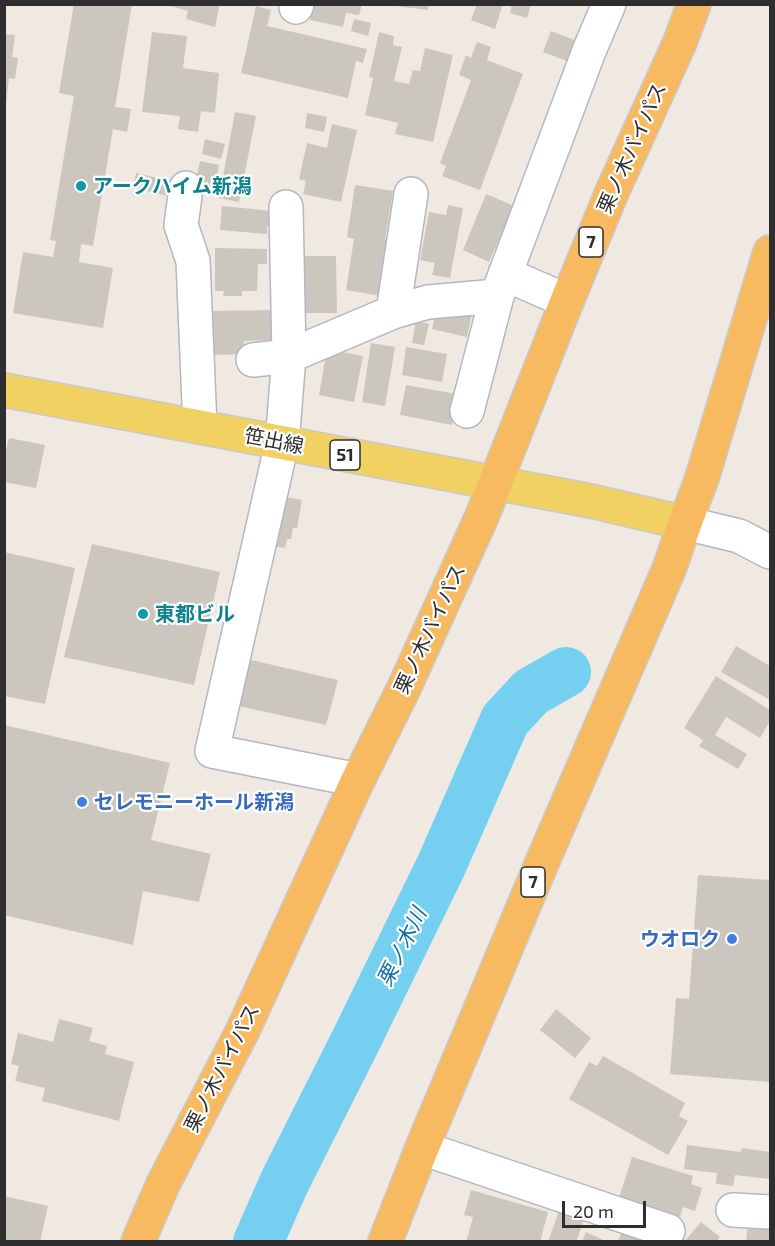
<!DOCTYPE html>
<html>
<head>
<meta charset="utf-8">
<style>
	body { margin:0 }
	#map { position:relative; width:775px; height:1246px; overflow:hidden; background:#efe9e1; font-family:"Exo 2",sans-serif }
	canvas { display:block }
	.frame { position:absolute; inset:0; border:6px solid #2e2e2e; pointer-events:none }
	.scale { position:absolute; left:562px; top:1201px; width:84px; height:27px; box-sizing:border-box; border:3px solid #2e2e2e; border-top:0; padding-left:8px; font-size:18px; line-height:21px; white-space:nowrap; color:#2e2e2e; -webkit-text-stroke:4px #fff; paint-order:stroke }
</style>
</head>
<body>
<div id="map">
<canvas width="775" height="1246"></canvas>
<div class="frame"></div>
<div class="scale">20 m</div>
</div>
<script>
const context = document.querySelector('canvas').getContext('2d');
context.lineJoin = 'round';
function shape(rows) {
  const path = new Path2D();
  for (const r of rows) {
    path.moveTo(r[0], r[1]);
    for (let i = 2; i < r.length; i += 2) path.lineTo(r[i], r[i + 1]);
  }
  return path;
}
function trace(path, color, width, dash) {
  context.strokeStyle = color;
  context.lineWidth = width;
  context.lineCap = dash ? 'butt' : 'round';
  context.setLineDash(dash || []);
  context.stroke(path);
}
function fillPath(path, color) {
  context.fillStyle = color;
  context.fill(path, 'evenodd');
}
function drawText(font, color, halo, rows, align = 'center') {
  context.font = font + ' "Exo 2","Noto Sans JP",sans-serif';
  context.lineWidth = 4.5;
  context.setLineDash([]);
  context.textBaseline = 'middle';
  context.strokeStyle = halo;
  context.fillStyle = color;
  for (const [text, x, y, turn = 0] of rows) {
    context.save();
    context.translate(x, y);
    context.rotate((+turn || 0) * Math.PI / 180);
    context.textAlign = isNaN(turn) ? turn : align;
    if (halo) context.strokeText(text, 0, 0);
    context.fillText(text, 0, 0);
    context.restore();
  }
}
const river = shape([
	[258,1242,285,1181,356,1040,441,866,505,720,531,692,566,672]
]);
const building = shape([
	[74,4,132,4,115,107,131,109,127,132,113,129,93,246,81,244,79,262,113,268,103,328,13,313,23,252,53,257,56,241,50,240,74,96,59,93],
	[164,4,220,4,215,27,186,19,188,11],
	[314,4,362,4,359,15,346,13,343,27,310,20],
	[396,4,429,4,428,10,396,6],
	[477,4,503,4,495,29,471,20],
	[512,4,531,4,527,18,510,13],
	[256,6,271,10,267,26,367,49,363,63,356,61,348,98,241,73],
	[354,19,371,23,368,36,351,31],
	[551,31,577,41,569,62,543,52],
	[152,32,187,36,183,68,219,73,215,113,201,111,198,132,178,129,180,116,142,112],
	[379,32,394,36,393,45,402,47,394,81,409,84,413,70,420,71,425,48,453,55,433,142,395,134,398,123,365,115,373,78,369,77],
	[4,34,15,35,12,57,18,58,15,79,9,78,6,105,4,105],
	[477,42,491,47,487,60,523,74,480,190,442,176,446,166,440,163,471,80,459,75,466,55,471,58],
	[235,112,256,116,239,202,219,198],
	[307,113,327,117,324,132,305,128],
	[332,124,357,130,341,202,303,194,306,181,299,179,307,143,327,148],
	[205,139,225,144,221,159,202,154],
	[200,161,219,165,215,187,195,183],
	[136,173,176,182,173,197,133,188],
	[355,185,393,191,385,240,395,241,387,297,346,290,354,239,347,237],
	[486,194,519,208,509,231,504,228,489,262,463,250],
	[448,205,463,208,450,278,432,275,435,263,420,260,429,212,446,215],
	[222,206,283,212,281,228,267,226,267,234,220,230],
	[215,248,267,249,267,264,258,264,257,291,242,291,242,296,223,296,224,291,215,291],
	[296,256,336,256,337,313,296,313],
	[271,310,272,340,244,341,245,354,213,355,212,311],
	[436,312,472,312,467,337,432,329],
	[416,321,429,324,424,345,412,343],
	[371,343,395,347,385,406,362,402],
	[406,347,447,354,442,382,402,375],
	[327,349,363,356,354,402,319,395],
	[406,385,457,394,452,425,400,415],
	[9,438,45,445,36,488,4,482,4,459],
	[274,495,302,500,297,528,293,528,291,539,287,539,285,548,266,545],
	[92,544,220,572,194,685,64,657],
	[4,552,75,568,45,704,4,696],
	[736,646,770,666,770,700,721,672],
	[251,660,338,680,326,725,238,706],
	[716,676,770,710,770,721,760,738,726,717,715,735,747,754,738,769,699,746,703,740,684,728],
	[4,725,170,763,151,840,211,854,199,902,143,891,133,945,4,915],
	[698,875,770,880,770,1082,670,1074,676,998,689,999],
	[556,1009,591,1038,575,1058,540,1030],
	[59,1019,93,1028,89,1041,107,1046,105,1054,134,1062,119,1121,42,1101,45,1088,15,1081,19,1066,11,1064,18,1033,53,1042],
	[603,1056,685,1103,679,1116,688,1121,668,1155,569,1099,589,1062,597,1066],
	[687,1145,741,1152,742,1148,770,1152,770,1179,735,1175,733,1186,716,1184,717,1173,684,1169],
	[632,1157,693,1176,691,1184,702,1188,695,1211,683,1207,680,1217,619,1198],
	[471,1190,548,1212,540,1242,466,1242,473,1217,464,1215],
	[4,1196,48,1206,40,1242,4,1242],
	[561,1205,586,1214,576,1242,548,1242],
	[748,1221,770,1223,770,1242,746,1242],
	[701,1222,720,1237,716,1242,684,1242],
	[623,1227,649,1242,618,1242],
	[586,1232,608,1242,582,1242]
]);
const minor = shape([
	[296,7,297,4],
	[186,188,181,225,193,261,200,427],
	[505,274,567,301],
	[393,312,411,194],
	[253,360,289,356,286,207],
	[467,411,497,296,589,51,609,4],
	[358,780,212,751,282,443,289,356,393,312,428,302,497,296],
	[422,1148,668,1231],
	[733,1210,770,1212]
]);
const tertiary = shape([
	[685,523,739,536,770,552]
]);
const primary = shape([
	[4,390,591,501,685,523]
]);
const trunk = shape([
	[138,1242,163,1184,243,1030,358,780,404,688,483,514,567,301,612,192,680,42,694,4],
	[385,1242,422,1148,541,865,669,569,685,523,702,478,770,252]
]);
const markers = [
	[81,186,6,"#0f9aa8"],
	[143,614,6,"#0f9aa8"],
	[82,802,6,"#3f7fe0"],
	[732,939,6,"#3f7fe0"]
];
const shields = [
	[591,242,24],
	[345,455,30],
	[533,882,24]
];
const shieldNames = [
	["7",591,242],
	["51",345,455],
	["7",533,882]
];
const streetNames = [
	["栗ノ木バイパス",632,148,-66],
	["笹出線",274,441,11],
	["栗ノ木バイパス",430,629,-65],
	["栗ノ木バイパス",222,1068,-63]
];
const cultureNames = [
	["アークハイム新潟",93,186],
	["東都ビル",155,614]
];
const shopNames = [
	["セレモニーホール新潟",94,802],
	["ウオロク",720,939,"right"]
];
const waterNames = [
	["栗ノ木川",402,947,-64]
];
trace(river, '#75cff0', 50);
fillPath(building, '#cbc7bf');
trace(minor, '#b4b7c1', 36);
trace(tertiary, '#b4b7c1', 36);
trace(primary, '#c9c9c9', 36);
trace(trunk, '#c9c9c9', 36);
trace(minor, '#fff', 33);
trace(tertiary, '#fff', 33);
trace(primary, '#f2d163', 33);
trace(trunk, '#f8ba60', 33);
for (const [x, y, r, color] of markers) {
  const dot = new Path2D();
  dot.arc(x, y, r, 0, 2 * Math.PI);
  context.fillStyle = color;
  context.fill(dot);
  trace(dot, '#fff', 2);
}
for (const [x, y, w] of shields) {
  const box = new Path2D();
  box.roundRect(x - w / 2, y - 15, w, 30, 4.5);
  context.fillStyle = '#fff';
  context.fill(box);
  trace(box, '#2e2e2e', 1.5);
}
drawText('bold 18px', '#2e2e2e', null, shieldNames);
drawText('20px', '#2e2e2e', '#fff', streetNames);
drawText('bold 20px', '#0d838f', '#fff', cultureNames, 'left');
drawText('bold 20px', '#366cbe', '#fff', shopNames, 'left');
drawText('italic 21px', '#0d6fa3', '#fff', waterNames);
</script>
</body>
</html>
